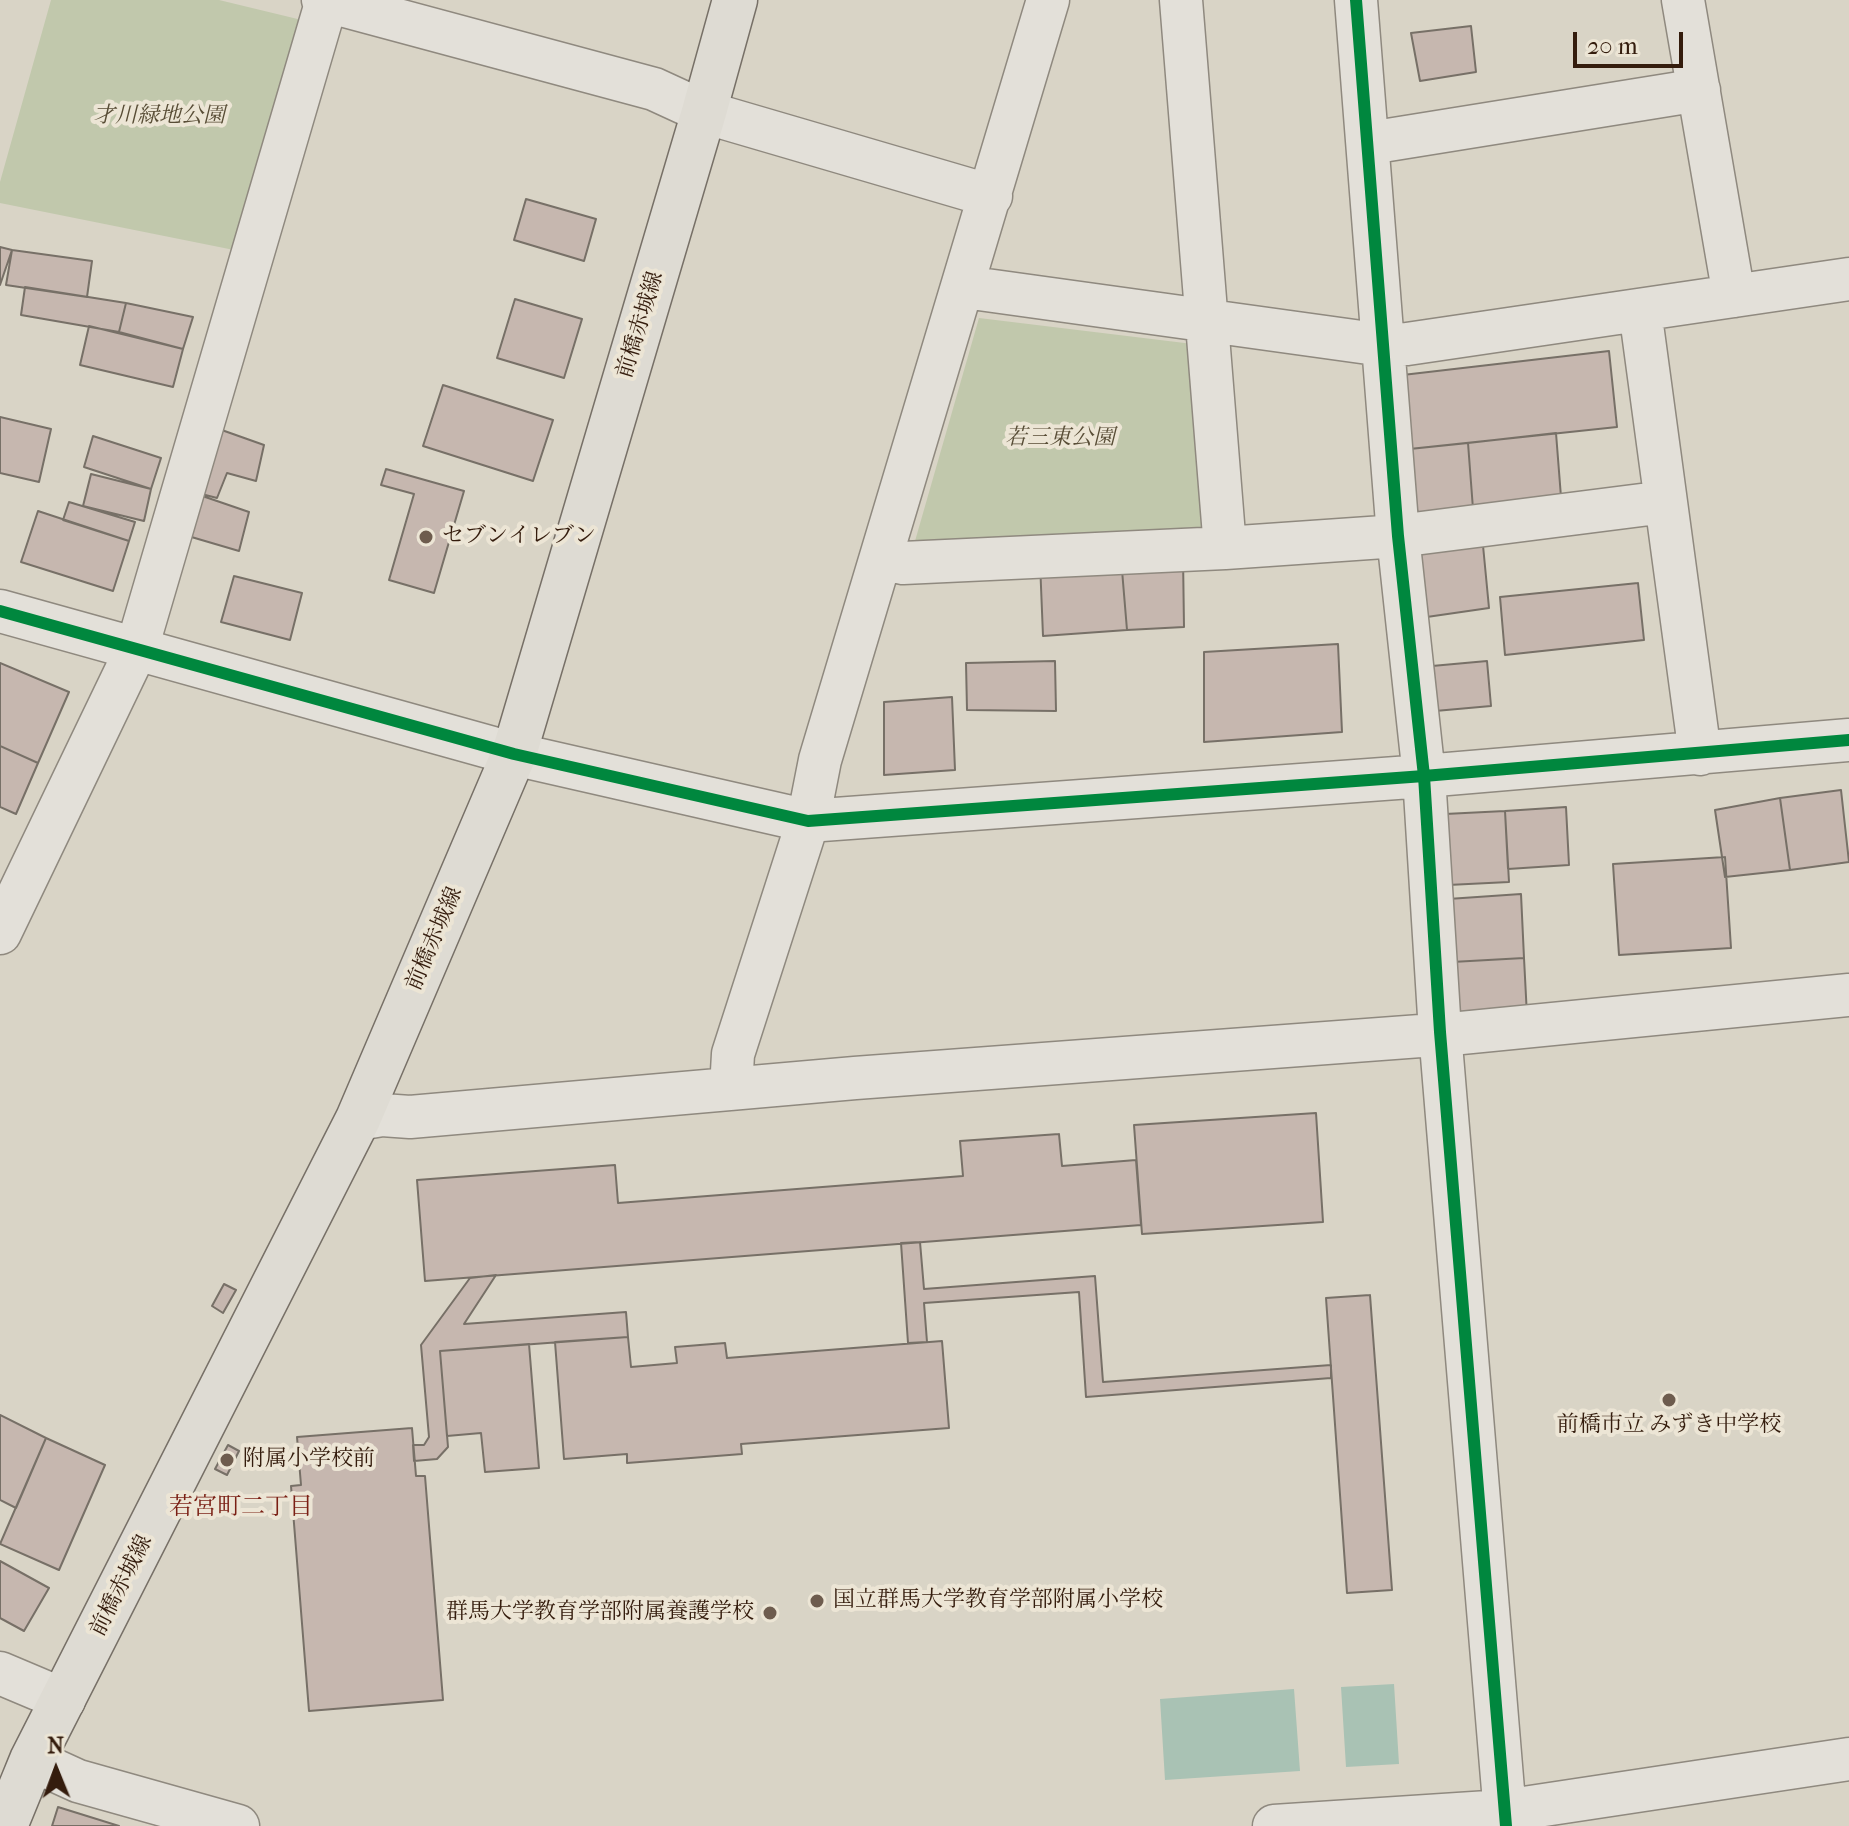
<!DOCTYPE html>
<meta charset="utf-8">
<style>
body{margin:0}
#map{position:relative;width:1849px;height:1826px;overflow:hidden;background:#d9d4c6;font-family:"IM FELL French Canon",serif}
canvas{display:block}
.north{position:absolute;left:16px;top:1730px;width:80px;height:80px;-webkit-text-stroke:6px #ece5d5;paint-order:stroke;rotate:359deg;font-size:22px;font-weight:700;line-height:32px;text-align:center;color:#341c0d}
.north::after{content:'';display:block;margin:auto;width:28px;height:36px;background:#341c0d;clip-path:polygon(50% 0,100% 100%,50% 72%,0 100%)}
.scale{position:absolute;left:1573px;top:32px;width:110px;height:36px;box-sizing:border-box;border:4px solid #341c0d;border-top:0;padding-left:10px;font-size:24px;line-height:28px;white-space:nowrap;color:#341c0d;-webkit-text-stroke:6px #ece5d5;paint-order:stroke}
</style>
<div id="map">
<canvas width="1849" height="1826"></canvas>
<div class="north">N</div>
<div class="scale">20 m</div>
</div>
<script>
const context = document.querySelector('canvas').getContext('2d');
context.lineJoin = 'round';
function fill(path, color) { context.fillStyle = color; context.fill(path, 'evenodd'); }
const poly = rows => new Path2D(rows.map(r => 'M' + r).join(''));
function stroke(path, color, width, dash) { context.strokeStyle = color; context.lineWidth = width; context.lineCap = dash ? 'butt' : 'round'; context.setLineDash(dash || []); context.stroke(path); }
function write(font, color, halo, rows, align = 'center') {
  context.font = font + ' "IM FELL French Canon","Noto Serif JP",serif'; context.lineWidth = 8; context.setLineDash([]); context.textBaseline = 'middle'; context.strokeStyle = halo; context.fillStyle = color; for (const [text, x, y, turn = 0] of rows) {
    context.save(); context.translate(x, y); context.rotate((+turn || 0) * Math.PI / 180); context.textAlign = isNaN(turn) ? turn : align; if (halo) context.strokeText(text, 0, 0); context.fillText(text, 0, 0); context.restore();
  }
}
const green = poly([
 [51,0,219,0,310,22,239,251,0,203,0,182],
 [979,318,1201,345,1214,542,911,555]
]);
const water = poly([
 [1394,1684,1399,1764,1346,1767,1341,1687],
 [1294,1689,1300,1771,1165,1780,1160,1699]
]);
const building = poly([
 [1471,26,1476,72,1420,81,1411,33,1471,26],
 [526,199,596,219,584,261,514,240,526,199],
 [0,247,12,250,0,285,0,247],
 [12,250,92,261,87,297,6,285,12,250],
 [25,287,126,303,119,332,21,315,25,287],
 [515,299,582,319,564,378,497,358,515,299],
 [126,303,193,317,183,349,119,332,126,303],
 [89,326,183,349,173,387,80,365,89,326],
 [1609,351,1617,427,1400,450,1394,376,1609,351],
 [443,385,553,420,533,481,423,446,443,385],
 [0,417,51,429,39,482,0,473,0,417],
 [202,423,264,445,256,481,227,473,217,498,182,489,202,423],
 [1556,433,1561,497,1473,509,1468,443,1556,433],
 [93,436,161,458,151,489,84,467,93,436],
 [1468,443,1473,509,1406,514,1400,450,1468,443],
 [386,469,464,491,434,593,389,580,414,494,381,485,386,469],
 [91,474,151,489,144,521,83,506,91,474],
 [182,489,249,512,239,551,171,531,182,489],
 [69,502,135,522,129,541,63,520,69,502],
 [38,511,129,541,113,591,21,562,38,511],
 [1482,535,1489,608,1413,619,1406,542,1482,535],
 [1183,556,1184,627,1127,630,1121,558,1183,556],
 [1121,558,1127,630,1043,636,1040,562,1121,558],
 [234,576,302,593,290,640,221,622,234,576],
 [1638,583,1644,640,1505,655,1500,597,1638,583],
 [1338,644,1342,732,1204,742,1204,652,1338,644],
 [1055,661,1056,711,967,710,966,663,1055,661],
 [1487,661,1491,706,1424,712,1421,667,1487,661],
 [0,663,69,692,38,763,0,746,0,663],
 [952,697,955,770,884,775,884,702,952,697],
 [0,746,38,763,16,814,0,807,0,746],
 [1841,790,1849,862,1790,870,1780,798,1841,790],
 [1780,798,1790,870,1725,877,1715,810,1780,798],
 [1566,807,1569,865,1508,869,1505,811,1566,807],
 [1505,811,1509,882,1448,885,1445,814,1505,811],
 [1725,857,1731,948,1619,955,1613,864,1725,857],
 [1521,894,1524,958,1452,962,1448,899,1521,894],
 [1524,958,1527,1016,1455,1019,1452,962,1524,958],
 [1316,1113,1323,1222,1142,1234,1134,1125,1316,1113],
 [1059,1134,1062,1166,1136,1160,1141,1225,425,1281,417,1180,615,1165,618,1203,963,1176,960,1141,1059,1134],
 [920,1242,924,1289,1095,1276,1103,1382,1331,1365,1331,1378,1086,1397,1079,1292,924,1303,927,1342,908,1343,901,1243,920,1242],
 [496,1275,464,1324,626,1312,628,1337,440,1351,448,1447,437,1459,414,1461,413,1445,424,1445,429,1437,421,1345,470,1278,496,1275],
 [224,1284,236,1290,223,1313,212,1306,224,1284],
 [1370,1295,1392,1590,1347,1593,1326,1298,1370,1295],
 [628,1337,631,1367,677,1363,675,1347,725,1343,727,1358,942,1341,949,1428,741,1444,742,1454,627,1463,627,1454,564,1459,555,1342,628,1337],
 [529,1344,539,1468,485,1472,481,1433,447,1436,440,1351,529,1344],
 [0,1415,46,1438,16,1508,0,1500,0,1415],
 [412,1428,416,1476,425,1476,443,1700,309,1711,291,1486,301,1485,297,1437,412,1428],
 [46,1438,105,1465,59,1570,0,1544,46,1438],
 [228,1445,239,1451,227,1475,215,1469,228,1445],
 [0,1561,49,1588,24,1631,0,1618,0,1561],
 [58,1807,119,1826,52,1826,58,1807]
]);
const minor = poly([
 [323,0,654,89,704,112,991,196],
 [1181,0,1225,548],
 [1356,0,1398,536,1424,776,1440,1032,1506,1826],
 [1683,0,1734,296],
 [1367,141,1388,140,1699,90],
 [964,283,979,289,1383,345,1407,344,1849,279],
 [1640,310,1700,754],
 [881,558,903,563,1225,548,1398,536,1665,502],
 [0,611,514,754,808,821,1424,776,1849,740],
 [0,933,137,648,327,0],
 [731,1089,733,1054,808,821,820,760,1048,0],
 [358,1119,382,1115,410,1117,855,1078,1461,1033,1849,995],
 [0,1673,64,1700],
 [32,1760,78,1781,238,1826],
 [1274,1826,1504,1811,1849,1759]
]);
const major = poly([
 [5,1826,32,1760,358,1119,514,754,704,112,735,0]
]);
const cycleway = poly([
 [1356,0,1398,536,1424,776,1440,1032,1506,1826],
 [0,611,514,754,808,821,1424,776,1849,740]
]);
const markers = [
 [426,537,8,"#6e5c4e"],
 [1669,1400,8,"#6e5c4e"],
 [227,1460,8,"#6e5c4e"],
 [817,1601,8,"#6e5c4e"],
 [770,1613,8,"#6e5c4e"]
];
const parkNames = [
 ["才川緑地公園",159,117],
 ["若三東公園",1060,439]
];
const streetNames = [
 ["前橋赤城線",641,325,-73],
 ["前橋赤城線",435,939,-67],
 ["前橋赤城線",122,1586,-63]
];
const poiNames = [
 ["セブンイレブン",442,537],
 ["前橋市立 みずき中学校",1669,1426,"center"],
 ["附属小学校前",243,1460],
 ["国立群馬大学教育学部附属小学校",833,1601],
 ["群馬大学教育学部附属養護学校",754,1613,"right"]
];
const neighbourhoodNames = [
 ["若宮町二丁目",241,1508]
];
fill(green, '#c1c8ac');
fill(water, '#a9c2b4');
fill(building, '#c6b7af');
stroke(building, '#777067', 2);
stroke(minor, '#8f897f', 45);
stroke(major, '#777067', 47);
stroke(minor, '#e3e0d9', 42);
stroke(major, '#dedbd3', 44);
stroke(cycleway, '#00873e', 12);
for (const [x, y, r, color] of markers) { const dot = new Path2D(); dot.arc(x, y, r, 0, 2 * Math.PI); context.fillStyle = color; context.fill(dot); stroke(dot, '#ece5d5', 3); }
write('italic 22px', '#584d36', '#ece5d5', parkNames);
write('22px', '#341c0d', '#ece5d5', streetNames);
write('22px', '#341c0d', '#ece5d5', poiNames, 'left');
write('24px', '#7a1f14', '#ece5d5', neighbourhoodNames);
</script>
